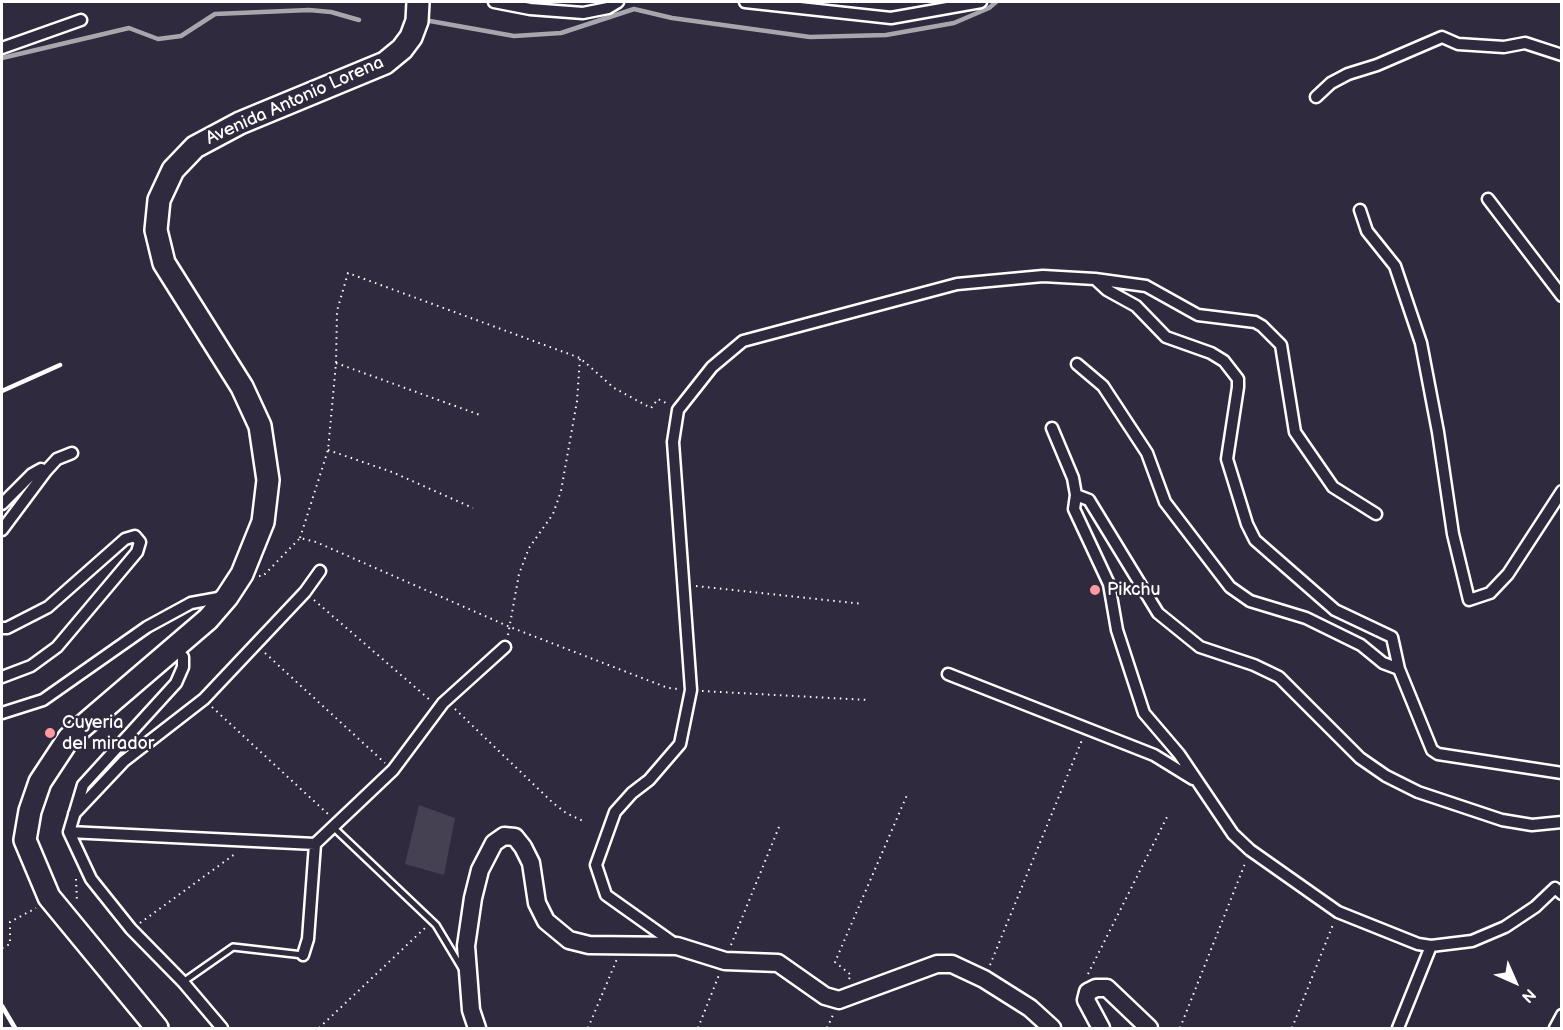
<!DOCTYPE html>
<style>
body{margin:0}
#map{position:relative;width:1563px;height:1030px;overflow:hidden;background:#2f2a3d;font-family:"Balsamiq Sans",sans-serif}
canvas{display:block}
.frame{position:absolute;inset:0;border:3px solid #fff;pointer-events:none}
.north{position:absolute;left:1485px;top:952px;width:60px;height:60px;-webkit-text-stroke:4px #2f2a3d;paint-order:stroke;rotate:135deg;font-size:16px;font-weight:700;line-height:24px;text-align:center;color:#fff}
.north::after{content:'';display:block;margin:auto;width:21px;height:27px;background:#fff;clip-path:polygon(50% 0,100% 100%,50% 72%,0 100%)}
</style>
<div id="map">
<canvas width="1563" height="1030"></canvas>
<div class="frame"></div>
<div class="north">N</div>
</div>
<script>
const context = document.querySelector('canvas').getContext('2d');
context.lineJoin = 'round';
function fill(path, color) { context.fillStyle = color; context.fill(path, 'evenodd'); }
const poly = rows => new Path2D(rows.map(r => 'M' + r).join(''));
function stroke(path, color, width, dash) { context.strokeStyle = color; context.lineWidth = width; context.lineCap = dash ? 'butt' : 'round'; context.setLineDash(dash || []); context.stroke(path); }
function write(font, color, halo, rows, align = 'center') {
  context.font = font + ' "Balsamiq Sans",sans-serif'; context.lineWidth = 5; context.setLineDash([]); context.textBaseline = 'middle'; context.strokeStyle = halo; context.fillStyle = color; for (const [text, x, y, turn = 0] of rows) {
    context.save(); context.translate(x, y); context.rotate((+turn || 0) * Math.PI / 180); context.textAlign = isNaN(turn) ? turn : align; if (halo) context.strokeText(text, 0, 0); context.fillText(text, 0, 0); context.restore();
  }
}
const green = poly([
 [419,805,455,818,444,875,405,864]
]);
const stream = poly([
 [430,21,514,36,561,33,634,9,672,18,810,37,886,35,954,23,989,8,996,2],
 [2,58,129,28,158,39,181,36,215,14,309,10,331,12,359,20]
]);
const path = poly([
 [336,363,480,415],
 [328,450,392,472,473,508],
 [300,538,328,450,336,363,337,311,348,273,580,358,614,388,651,408,658,399,668,404],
 [259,576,263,576,300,538,316,542,510,627,668,688,679,689],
 [696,586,863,604],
 [314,600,430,700],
 [508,635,519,574,529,548,553,514,561,491,577,401,580,358],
 [265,653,385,763],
 [702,691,868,700],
 [212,707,329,815],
 [455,709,552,802,566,813,583,821],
 [76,879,77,903],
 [140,923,235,854],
 [731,945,779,827],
 [2,948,10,944,10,922,36,908],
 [990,965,1082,740],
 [1088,974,1168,815],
 [849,979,851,975,835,962,907,795],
 [319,1028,426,927],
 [588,1028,617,959],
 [698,1028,719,975],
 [827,1028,833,1015],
 [1180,1028,1246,861],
 [1292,1028,1334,922]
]);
const lane = poly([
 [334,828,436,925,463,970],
 [183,982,233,947,303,955]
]);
const street = poly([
 [494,2,530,9,583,13,608,8,618,2],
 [745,2,891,18,981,2],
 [2,48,81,20],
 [1316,97,1331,83,1348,74,1377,65,1442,37,1458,44,1504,47,1525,43,1562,55],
 [1488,199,1562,296],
 [1360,210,1367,231,1395,266,1421,343,1438,432,1453,534,1469,600,1490,593,1508,574,1562,491],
 [1095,279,1146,286,1198,315,1255,322,1262,326,1281,345,1295,432,1333,487,1376,514],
 [1077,364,1103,386,1147,453,1165,502,1230,587,1250,601,1306,618,1361,645,1383,663,1399,669],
 [1052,428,1073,478,1076,495],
 [2,504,32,474,41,469,46,471],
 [2,530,46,471,57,459,72,453],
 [2,628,7,628,48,607,125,539,135,536,140,542,137,552,57,647,31,666,2,677],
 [175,648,183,657,183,667,176,683,83,785,69,832,91,879,131,929,183,982,222,1028],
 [948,674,1154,755,1193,779],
 [2,713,43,700,147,627,191,603,224,597],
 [74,814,124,761,204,699,305,592,320,571],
 [1562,822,1532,825,1502,820,1418,792,1386,776,1360,758,1279,677,1254,665,1200,647,1158,613,1089,500,1076,495,1074,509,1109,584,1117,630,1144,713,1179,754,1233,834,1250,850,1338,912,1418,944,1431,946,1472,941,1505,927,1535,907,1555,888,1562,894],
 [69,832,315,844],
 [675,944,606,895,596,865,615,812,632,793,649,780,680,744,691,690,673,442,678,410,712,367,743,341,957,284,1043,276,1095,279,1107,290,1136,306,1166,337,1211,353,1224,361,1238,379,1238,387,1227,459,1247,524,1255,540,1335,610,1392,637,1399,669,1432,750,1438,754,1562,773],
 [303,955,308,939,315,844,393,770,443,703,505,647],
 [1398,1028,1431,946],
 [1555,1028,1562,1015]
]);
const secondary = poly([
 [477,1028,471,1010,466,946,473,898,480,870,494,843,504,836,515,837,523,847,531,863,537,903,546,921,569,940,589,945,677,946,725,961,778,963,825,996,839,1000,937,964,952,964,984,979,1030,1008,1052,1028],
 [1101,1028,1086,1000,1088,992,1096,988,1107,988,1149,1028]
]);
const highway = poly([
 [157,1028,49,897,25,840,30,811,40,782,69,738,208,619,227,597,242,574,263,522,268,480,260,426,242,387,164,263,156,230,159,200,173,170,195,147,240,123,385,63,402,49,411,37,417,21,418,2]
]);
const rail = poly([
 [2,391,60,365],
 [2,1006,15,1028]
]);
const markers = [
 [1095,590,6,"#ff9aa2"],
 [50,733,6,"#ff9aa2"]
];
const streetNames = [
 ["Avenida Antonio Lorena",295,101,-24]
];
const poiNames = [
 ["Pikchu",1107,590],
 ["Cuyeria",62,723],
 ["del mirador",62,744]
];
fill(green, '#464152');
stroke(stream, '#a7a6ad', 4.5);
stroke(lane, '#fff', 10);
stroke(street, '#fff', 15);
stroke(secondary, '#fff', 21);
stroke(highway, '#fff', 26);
stroke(path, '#fff', 2, [1.5, 4.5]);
stroke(lane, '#2f2a3d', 5);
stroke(street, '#2f2a3d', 10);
stroke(secondary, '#2f2a3d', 16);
stroke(highway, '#2f2a3d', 21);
stroke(rail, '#fff', 4.5);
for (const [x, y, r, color] of markers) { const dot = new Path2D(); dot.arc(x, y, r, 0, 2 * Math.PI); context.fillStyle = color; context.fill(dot); stroke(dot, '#2f2a3d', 2); }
write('18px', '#fff', '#2f2a3d', streetNames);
write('18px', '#fff', '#2f2a3d', poiNames, 'left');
</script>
